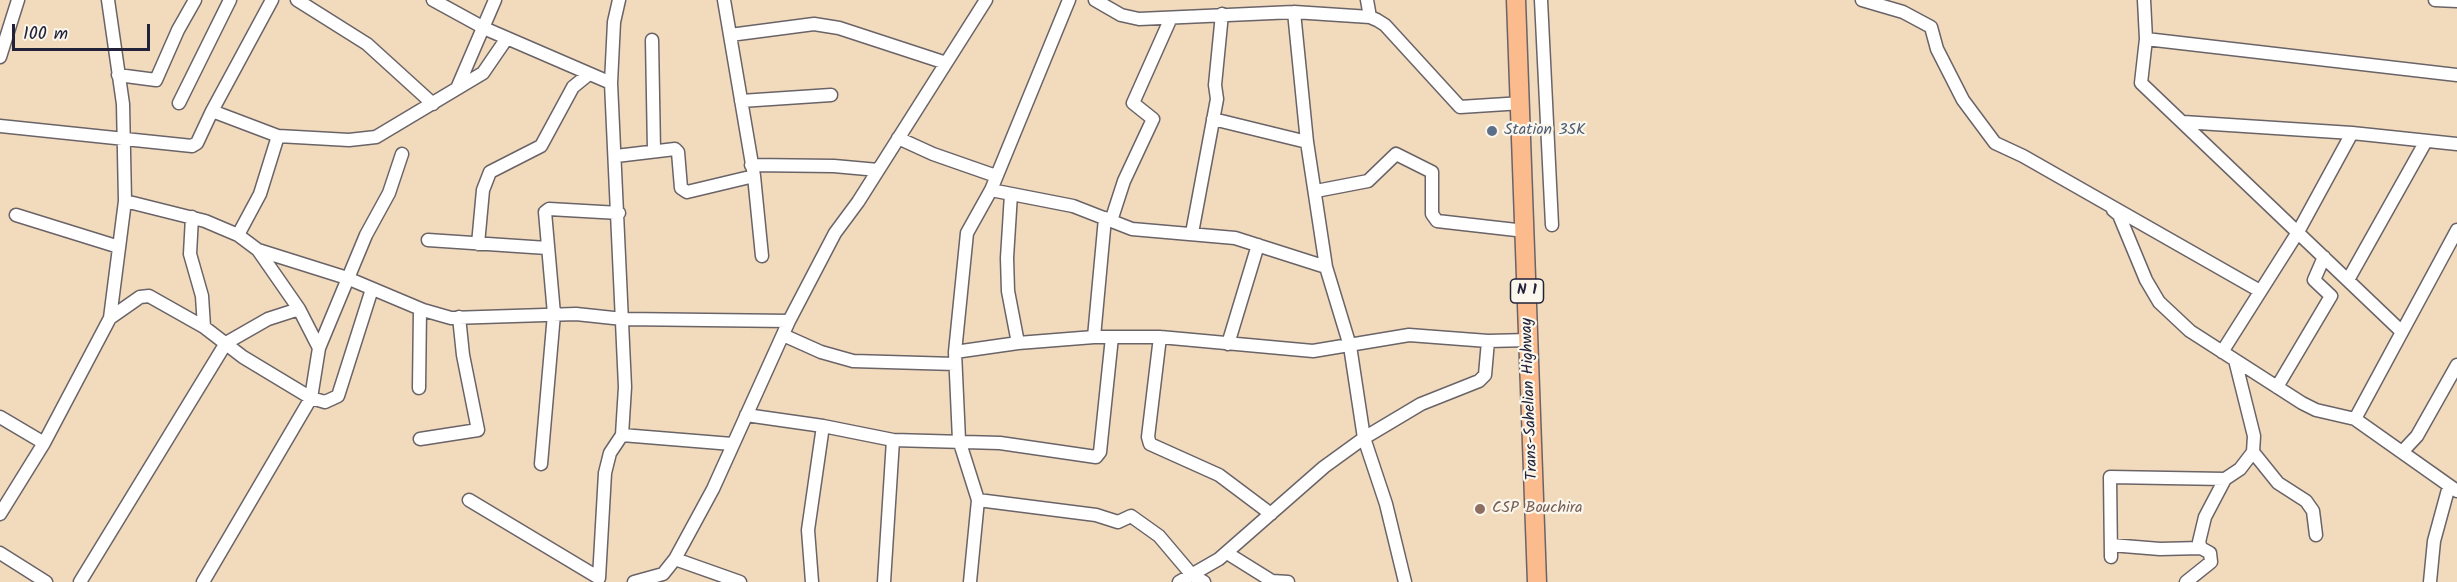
<!DOCTYPE html>
<style>
body{margin:0}
#map{position:relative;width:2457px;height:582px;overflow:hidden;background:#f1dbbc;font-family:Kalam,sans-serif}
canvas{display:block}
.scale{position:absolute;left:12px;top:24px;width:138px;height:27px;box-sizing:border-box;border:3px solid #22223b;border-top:0;padding-left:8px;font-size:18px;line-height:21px;white-space:nowrap;color:#22223b;-webkit-text-stroke:4px #fbf7ec;paint-order:stroke}
</style>
<div id="map">
<canvas width="2457" height="582"></canvas>
<div class="scale">100 m</div>
</div>
<script>
const context = document.querySelector('canvas').getContext('2d');
context.lineJoin = 'round';
const poly = rows => new Path2D(rows.map(r => 'M' + r).join(''));
function stroke(path, color, width, dash) { context.strokeStyle = color; context.lineWidth = width; context.lineCap = dash ? 'butt' : 'round'; context.setLineDash(dash || []); context.stroke(path); }
function write(font, color, halo, rows, align = 'center') {
  context.font = font + ' Kalam,sans-serif'; context.lineWidth = 4.5; context.setLineDash([]); context.textBaseline = 'middle'; context.strokeStyle = halo; context.fillStyle = color; for (const [text, x, y, turn = 0] of rows) {
    context.save(); context.translate(x, y); context.rotate((+turn || 0) * Math.PI / 180); context.textAlign = isNaN(turn) ? turn : align; if (halo) context.strokeText(text, 0, 0); context.fillText(text, 0, 0); context.restore();
  }
}
const minor = poly([
 [108,0,123,104,125,201],
 [297,0,367,44,433,104],
 [433,0,486,29,611,83],
 [724,0,754,176,762,256],
 [1095,0,1121,15,1139,19,1294,12],
 [1367,0,1370,17],
 [1541,0,1552,225],
 [1862,0,1903,12,1931,27,1937,49,1963,100,1995,143,2023,156,2260,291],
 [2144,0,2146,39,2141,83,2402,332],
 [2435,0,2457,1],
 [730,35,814,24,839,28,946,63],
 [2146,39,2457,75],
 [652,40,654,151],
 [0,57,18,0],
 [118,75,156,80,178,30,195,0],
 [458,86,495,0],
 [741,101,831,95],
 [179,103,230,0],
 [212,111,272,0],
 [1213,119,1307,142],
 [2183,122,2352,133,2457,144],
 [0,126,192,146,197,143,212,111,278,136],
 [898,138,933,154,996,176],
 [616,156,675,149,678,152,681,188,687,192,754,176],
 [751,165,834,166,878,170],
 [991,190,1073,206,1132,229,1235,238,1326,267],
 [1316,191,1368,181,1396,154,1432,172,1432,214,1437,221,1525,231],
 [1011,194,1007,258,1008,291,1018,343],
 [2113,210,2119,215,2146,280,2159,302,2190,331,2302,403,2316,410,2355,419,2457,491],
 [16,215,119,247],
 [192,217,190,254,202,296,204,327],
 [1111,221,1124,181,1153,119,1133,103,1170,20],
 [1192,233,1217,99,1215,85,1222,14],
 [238,235,260,194,278,136,349,140,376,137,483,73,507,38],
 [428,240,547,248],
 [478,244,483,190,490,172,541,146,573,87,589,74],
 [258,250,347,278,423,310,451,318,576,314,623,319,789,321],
 [2348,280,2426,141],
 [110,318,125,201,205,221,238,235,258,250,299,309,319,348,311,398,325,402,338,396,372,289],
 [783,335,821,352,853,361,955,364],
 [1094,337,1105,218],
 [1160,337,1148,437,1150,444,1219,475,1271,514],
 [1228,344,1258,245],
 [319,348,366,235,389,193,402,154],
 [955,352,1018,343,1094,337,1160,337,1313,351,1409,335,1488,341,1529,340],
 [2222,352,2298,232,2352,133],
 [2277,387,2331,296,2314,280,2324,257],
 [419,388,420,309],
 [746,415,823,426,893,440,1000,443,1096,457,1100,452,1112,337],
 [0,417,44,443],
 [2355,419,2457,230],
 [622,435,732,444],
 [420,439,478,430,463,355,459,317],
 [2253,452,2278,483,2306,501,2313,511,2316,535],
 [2402,452,2417,436,2457,365],
 [541,464,554,314,545,212,549,209,619,213],
 [469,500,599,578,605,473,610,453,622,435,625,387,611,83,614,22,619,0],
 [978,500,1096,515,1118,522,1131,516,1159,536,1192,575,1204,582],
 [0,514,44,443,110,318,140,297,149,296,204,327,243,357,311,398,203,582],
 [2111,545,2160,549,2201,548,2199,542,2205,517,2225,479],
 [0,553,46,582],
 [1227,553,1272,581,1288,582],
 [2111,557,2110,477,2225,479,2240,469,2253,452,2254,436,2235,360],
 [675,559,740,582],
 [80,582,226,343,268,319,299,309],
 [634,582,663,574,675,559,713,489,789,321,835,233,858,202,986,0],
 [812,582,808,530,823,426],
 [884,582,893,440],
 [970,582,978,500,959,440,955,352,967,233,991,190,1069,0],
 [1179,582,1219,559,1324,467,1364,438,1421,404,1479,381,1485,375,1488,341],
 [1405,582,1386,504,1364,438,1350,346,1326,267,1307,142,1294,12,1370,17,1377,20,1385,25,1460,107,1522,103],
 [2186,582,2211,562,2210,553,2201,548],
 [2430,582,2434,541,2449,486]
]);
const highway = poly([
 [1516,0,1537,582]
]);
const markers = [
 [1492,131,6,"#5c6f8a"],
 [1480,509,6,"#8d6e63"]
];
const shields = [
 [1527,291,33]
];
const shieldNames = [
 ["N 1",1527,291]
];
const serviceNames = [
 ["Station 3SK",1504,131]
];
const streetNames = [
 ["Trans-Sahelian Highway",1531,399,-92]
];
const educationNames = [
 ["CSP Bouchira",1492,509]
];
stroke(minor, '#6a6368', 15);
stroke(highway, '#6a6368', 21);
stroke(minor, '#fff', 12);
stroke(highway, '#fbbb8c', 18);
for (const [x, y, r, color] of markers) { const dot = new Path2D(); dot.arc(x, y, r, 0, 2 * Math.PI); context.fillStyle = color; context.fill(dot); stroke(dot, '#fbf7ec', 2); }
for (const [x, y, w] of shields) { const box = new Path2D(); box.roundRect(x - w / 2, y - 12, w, 24, 4.5); context.fillStyle = '#fbf7ec'; context.fill(box); stroke(box, '#22223b', 1.5); }
write('bold 15px', '#22223b', null, shieldNames);
write('16px', '#4e5e75', '#fbf7ec', serviceNames, 'left');
write('16px', '#22223b', '#fbf7ec', streetNames);
write('16px', '#785e54', '#fbf7ec', educationNames, 'left');
</script>
